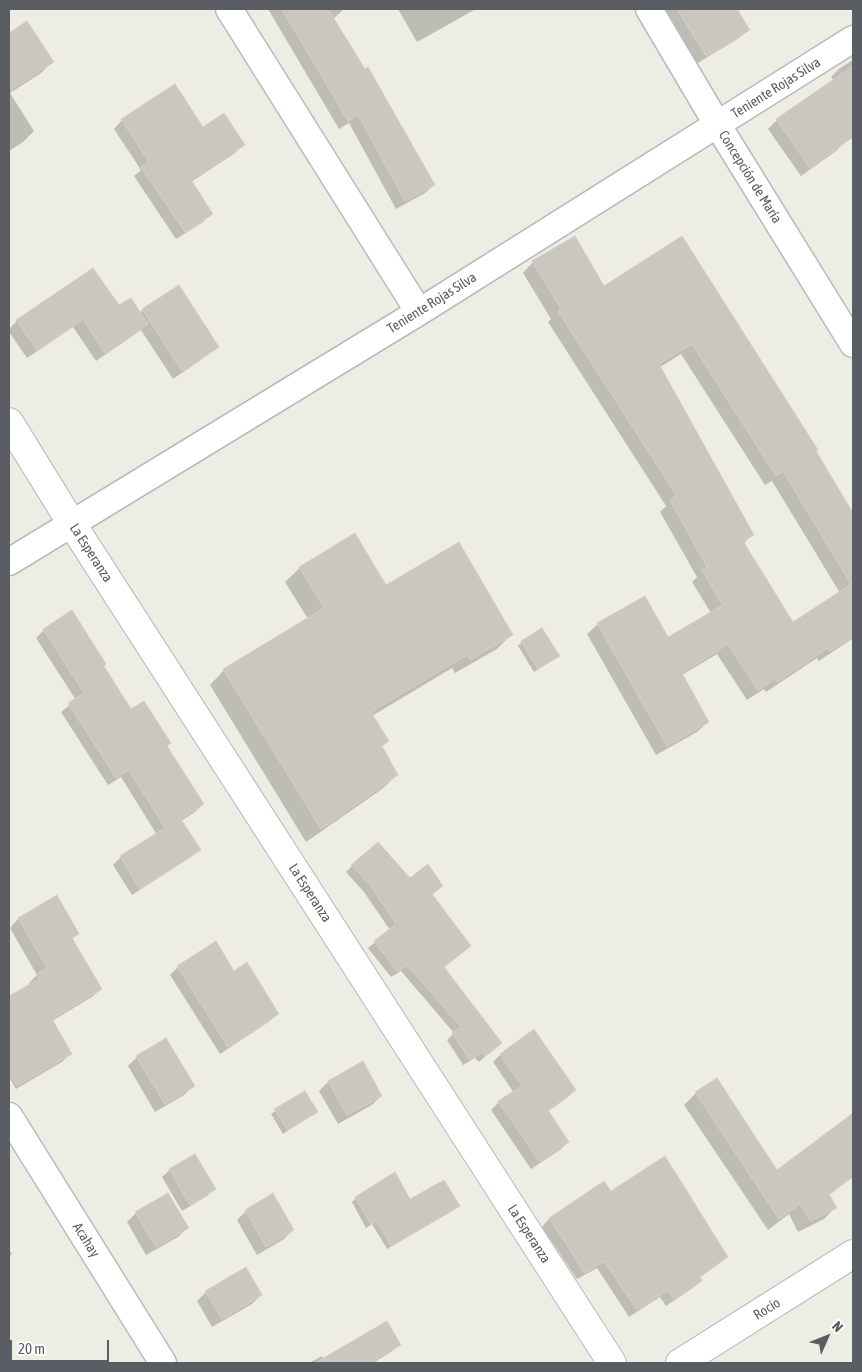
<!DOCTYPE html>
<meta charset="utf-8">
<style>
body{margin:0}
#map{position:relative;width:862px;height:1372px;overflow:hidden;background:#eeede3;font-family:"Asap Condensed",sans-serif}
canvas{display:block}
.frame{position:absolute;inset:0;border:10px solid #5b5d64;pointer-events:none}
.north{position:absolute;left:802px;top:1312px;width:50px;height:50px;-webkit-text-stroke:4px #fff;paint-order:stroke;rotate:46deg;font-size:14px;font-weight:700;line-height:20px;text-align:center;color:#5b5d64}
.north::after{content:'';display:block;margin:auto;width:18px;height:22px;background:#5b5d64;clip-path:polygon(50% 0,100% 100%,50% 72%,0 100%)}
.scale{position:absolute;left:10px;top:1340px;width:99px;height:22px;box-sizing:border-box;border:2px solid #5b5d64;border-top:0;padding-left:6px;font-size:15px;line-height:18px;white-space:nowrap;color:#5b5d64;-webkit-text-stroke:4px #fff;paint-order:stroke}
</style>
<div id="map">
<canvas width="862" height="1372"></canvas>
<div class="frame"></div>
<div class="north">N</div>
<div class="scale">20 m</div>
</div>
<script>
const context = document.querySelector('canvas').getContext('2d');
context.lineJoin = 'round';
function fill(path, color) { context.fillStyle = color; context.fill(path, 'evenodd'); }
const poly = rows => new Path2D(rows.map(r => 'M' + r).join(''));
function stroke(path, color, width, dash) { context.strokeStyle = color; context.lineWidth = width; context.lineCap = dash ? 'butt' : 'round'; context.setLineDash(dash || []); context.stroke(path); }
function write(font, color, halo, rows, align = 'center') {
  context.font = font + ' "Asap Condensed",sans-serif'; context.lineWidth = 4; context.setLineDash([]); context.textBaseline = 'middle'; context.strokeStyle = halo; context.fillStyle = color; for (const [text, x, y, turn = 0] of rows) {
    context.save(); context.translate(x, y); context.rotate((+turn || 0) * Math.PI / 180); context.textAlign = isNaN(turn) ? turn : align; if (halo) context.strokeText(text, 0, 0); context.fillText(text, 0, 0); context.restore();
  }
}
const shadow = poly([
 [268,9,344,9,333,19,434,185,425,193,396,209,349,123,339,129],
 [398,9,476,9,417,42],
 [663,9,716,9,717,11,721,9,736,9,748,30,739,38,696,64],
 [27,23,52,62,41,73,10,93,34,131,23,142,9,151,9,35],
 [853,60,853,131,842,138,845,142,836,151,801,176,768,129,777,120,834,81,831,77,840,68],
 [174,86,203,129,243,145,235,153,191,182,211,213,203,222,176,239,134,176,141,170,114,129,122,120],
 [682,238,853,516,853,638,819,661,817,658,766,692,764,689,747,700,717,654,682,675,708,722,697,732,656,755,587,634,598,624,668,639,711,613,692,582,697,577,660,512,666,506,548,322,551,319,523,273,533,262,604,287],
 [681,354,765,485,772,481,840,593,793,624,743,544,752,535,660,367],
 [93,270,118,307,139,313,178,287,217,347,208,355,173,379,141,330,96,361,73,327,27,358,9,332,9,329,17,321],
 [300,568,386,587,511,635,497,649,455,673,452,668,372,716,388,741,381,748,397,775,382,789,306,842,210,685,224,670,308,619,285,582],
 [44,630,102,666,131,711,166,746,203,804,195,812,181,821,199,849,191,857,132,895,113,865,121,857,157,835,121,777,108,785,61,712,76,700,36,638],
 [522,642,558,656,534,672,518,646],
 [352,866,442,886,431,895,470,946,443,968,494,1049,479,1062,475,1058,463,1065,447,1040,454,1033,401,971,391,977,368,948,390,930,364,892,346,872],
 [56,897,78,934,72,939,101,989,92,997,52,1021,71,1053,62,1062,16,1089,9,1077,9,998,30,986,29,983,37,975,10,928,18,919],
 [178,967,234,972,278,1013,270,1021,220,1054,170,975],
 [501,1054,575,1090,567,1098,547,1112,568,1142,560,1150,531,1169,491,1110,499,1102,514,1093,493,1062],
 [137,1057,193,1086,184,1095,155,1112,128,1066],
 [362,1063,381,1096,372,1105,338,1124,319,1091,328,1082],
 [716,1080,776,1171,853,1114,853,1177,829,1195,835,1208,824,1219,798,1232,789,1214,768,1230,684,1105,696,1093],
 [304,1092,316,1112,283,1134,271,1114],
 [170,1170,215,1189,207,1196,182,1211,162,1177],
 [604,1183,611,1193,726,1256,699,1278,701,1281,693,1288,666,1306,660,1297,629,1317,597,1268,577,1279,542,1227,549,1219],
 [356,1198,410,1200,458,1206,454,1210,387,1249,372,1224,366,1228,352,1202],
 [246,1211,293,1230,284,1239,257,1255,237,1220],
 [136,1213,187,1228,178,1237,146,1255,127,1222],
 [9,1249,12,1254,9,1257],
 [206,1292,261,1295,252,1304,212,1327,197,1301],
 [399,1345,391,1352,373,1363,309,1363,322,1356,324,1359]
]);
const building = poly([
 [282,9,328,9,365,69,368,67,435,185,405,201,358,115,348,121,282,9],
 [677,9,737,9,750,30,706,56,677,9],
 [27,21,54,62,9,91,9,33,27,21],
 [853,66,853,137,810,168,776,119,853,66],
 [175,84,203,127,224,113,245,145,191,180,213,214,185,232,141,167,149,162,121,119,175,84],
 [575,236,604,286,682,236,818,450,816,451,853,513,853,636,830,651,828,648,777,682,775,679,758,691,728,644,682,673,709,722,667,746,597,623,645,596,668,637,723,605,702,570,707,567,670,500,677,496,558,311,561,309,532,261,575,236],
 [692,344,776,476,783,471,851,584,793,622,743,541,754,535,659,364,692,344],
 [93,268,119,305,131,298,148,324,105,353,83,319,37,350,16,320,93,268],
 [179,285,219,347,182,371,142,309,179,285],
 [355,533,386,585,459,542,513,635,470,660,467,655,371,712,389,741,382,746,398,775,321,829,223,669,324,608,299,567,355,533],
 [72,610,106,664,104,666,131,709,144,701,171,743,167,746,204,804,181,819,201,850,140,889,120,856,165,828,129,770,116,778,68,703,84,693,43,629,72,610],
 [542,628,560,656,538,669,521,641,542,628],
 [378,842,410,878,428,864,443,886,432,894,471,946,444,967,502,1043,486,1056,482,1052,470,1060,452,1033,461,1027,407,965,398,972,374,941,396,924,370,885,351,865,378,842],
 [57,895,79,934,72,938,102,989,52,1019,72,1054,17,1086,9,1072,9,996,39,979,36,974,47,968,18,918,57,895],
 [216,941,234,971,247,962,279,1014,228,1047,177,966,216,941],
 [534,1029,576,1090,548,1110,569,1142,540,1162,498,1101,522,1086,500,1054,534,1029],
 [166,1038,195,1086,165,1104,136,1056,166,1038],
 [363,1061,382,1096,347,1115,328,1081,363,1061],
 [717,1078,777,1170,853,1113,853,1176,829,1194,837,1208,810,1221,800,1204,779,1219,695,1092,717,1078],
 [305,1091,318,1112,288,1130,274,1109,305,1091],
 [195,1154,216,1189,190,1205,169,1169,195,1154],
 [665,1156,728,1257,700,1277,702,1281,674,1300,668,1290,637,1310,604,1261,585,1273,549,1218,604,1181,611,1191,665,1156],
 [395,1172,410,1199,444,1180,460,1206,391,1246,377,1221,371,1224,355,1197,395,1172],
 [168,1193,189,1228,156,1247,135,1212,168,1193],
 [273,1193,294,1230,266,1247,245,1210,273,1193],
 [246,1267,262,1295,222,1319,205,1291,246,1267],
 [387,1321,401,1345,369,1363,315,1363,387,1321]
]);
const minor = poly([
 [229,9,419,312],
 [649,9,717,124,853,344],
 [9,562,419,312,853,39],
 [9,1116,163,1363]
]);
const tertiary = poly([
 [9,422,72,524,612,1363]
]);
const secondary = poly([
 [680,1363,853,1254]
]);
const streetNames = [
 ["Teniente Rojas Silva",776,88,-32],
 ["Concepción de María",750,177,58],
 ["Teniente Rojas Silva",432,303,-32],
 ["La Esperanza",91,553,57],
 ["La Esperanza",310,893,57],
 ["La Esperanza",529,1234,57],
 ["Acahay",86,1240,58],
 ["Rocío",767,1309,-32]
];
fill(shadow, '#0003');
fill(building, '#c9c7c0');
stroke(building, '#d3d0c1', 1);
stroke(minor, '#b8babf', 29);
stroke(tertiary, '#b8babf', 30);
stroke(secondary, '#b8bac1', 30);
stroke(minor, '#fff', 26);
stroke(tertiary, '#fff', 28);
stroke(secondary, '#fff', 28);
write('14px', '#5b5d64', '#fff', streetNames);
</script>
